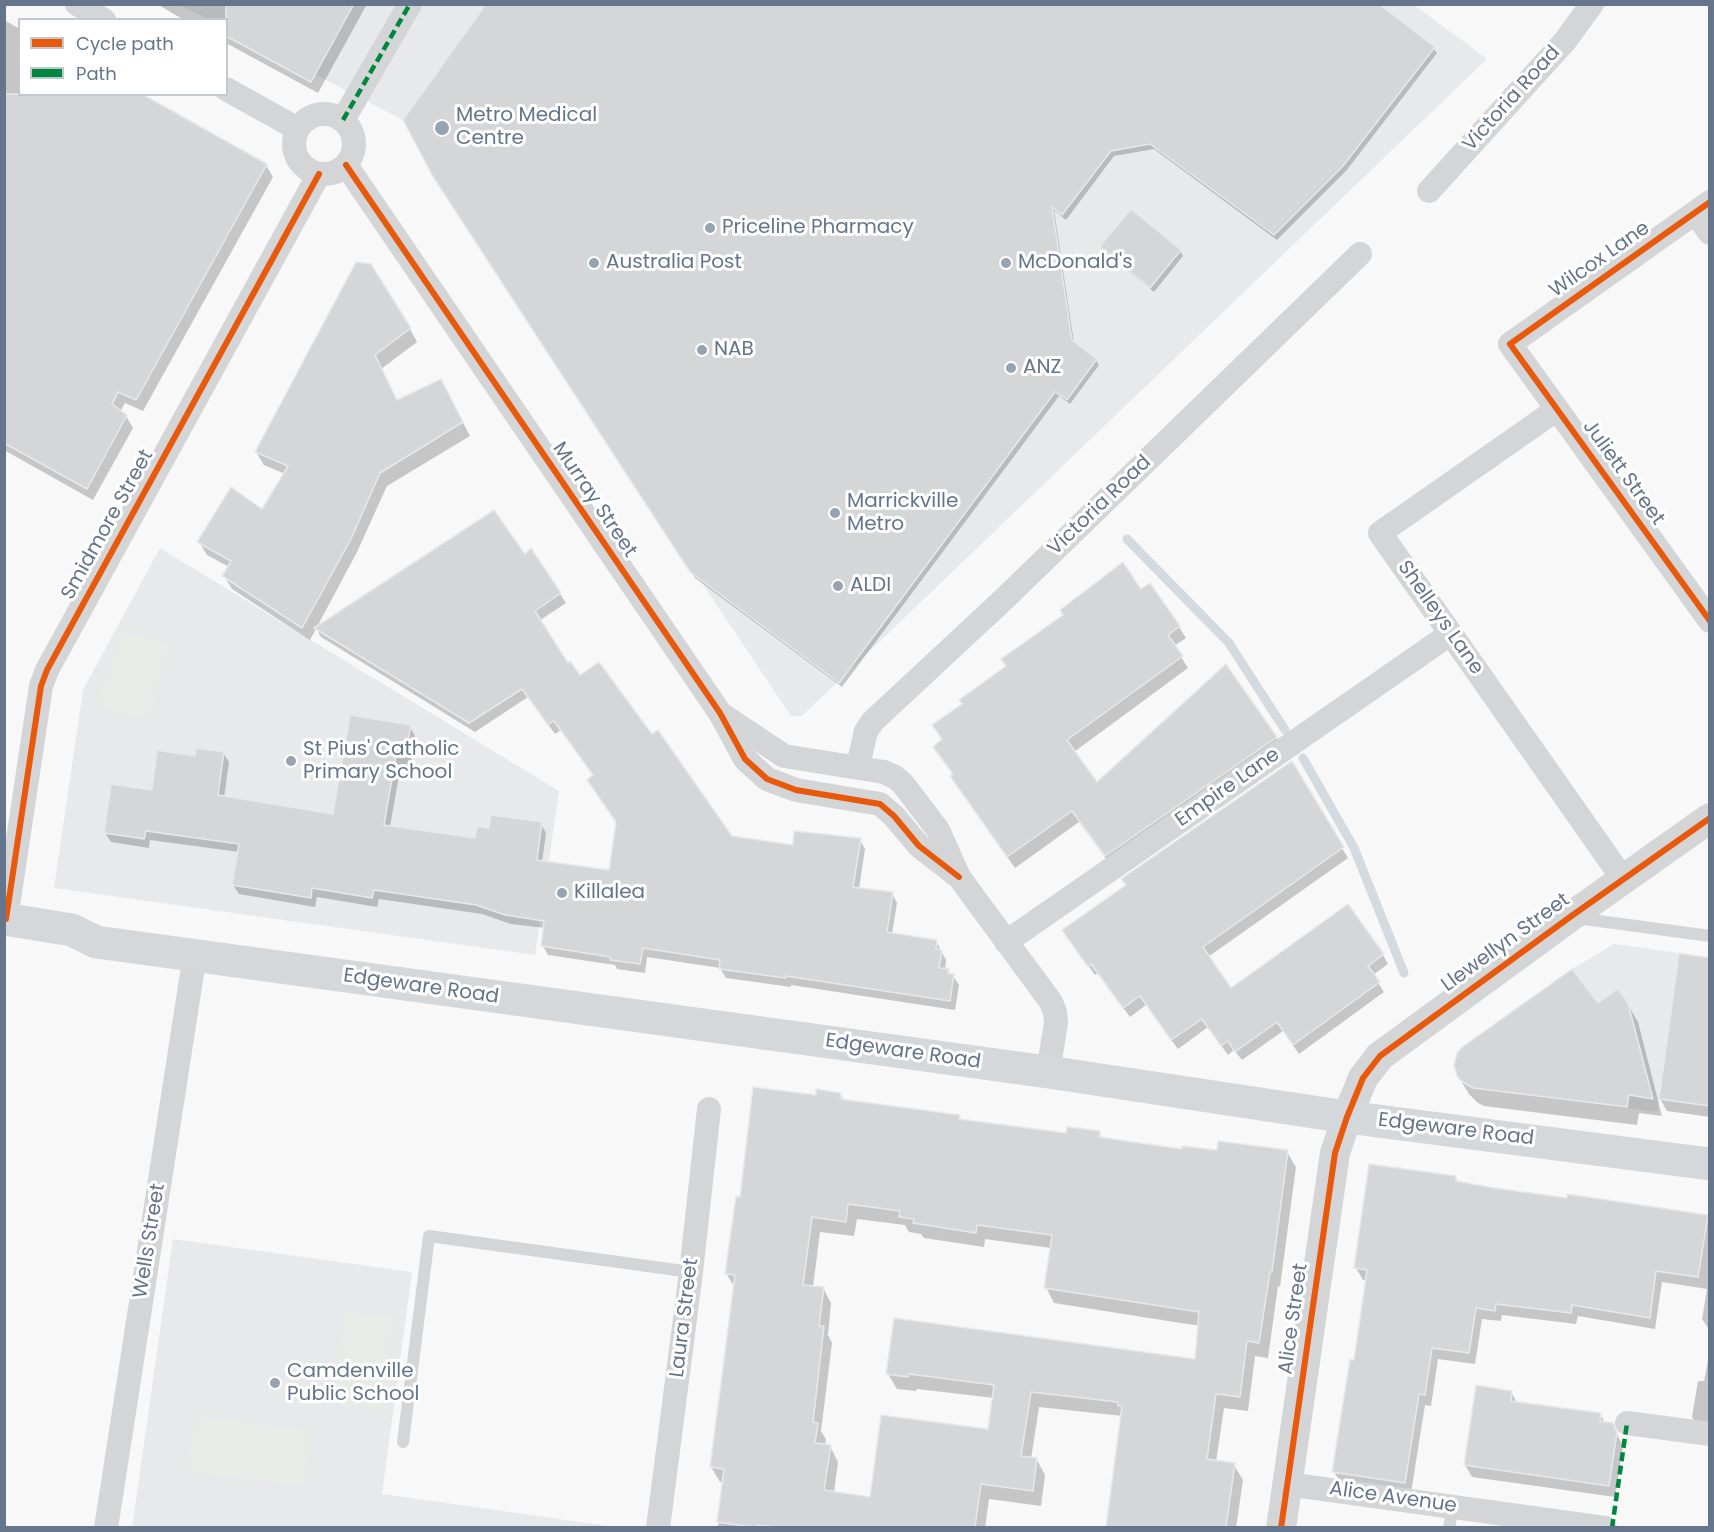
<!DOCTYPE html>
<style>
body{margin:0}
#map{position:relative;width:1714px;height:1532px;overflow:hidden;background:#f8f8f8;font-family:Poppins,sans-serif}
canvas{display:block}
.frame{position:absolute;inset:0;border:6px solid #65758b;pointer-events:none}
.legend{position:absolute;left:18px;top:18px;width:210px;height:78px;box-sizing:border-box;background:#fff;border:2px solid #c1c8d1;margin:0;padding:8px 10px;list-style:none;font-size:18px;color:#65758b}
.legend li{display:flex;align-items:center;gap:12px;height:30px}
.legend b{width:30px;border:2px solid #c1c8d1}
</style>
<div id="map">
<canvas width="1714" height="1532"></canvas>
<div class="frame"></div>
<ul class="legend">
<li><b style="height:8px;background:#e8590c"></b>Cycle path</li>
<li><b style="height:8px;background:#00873e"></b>Path</li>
</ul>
</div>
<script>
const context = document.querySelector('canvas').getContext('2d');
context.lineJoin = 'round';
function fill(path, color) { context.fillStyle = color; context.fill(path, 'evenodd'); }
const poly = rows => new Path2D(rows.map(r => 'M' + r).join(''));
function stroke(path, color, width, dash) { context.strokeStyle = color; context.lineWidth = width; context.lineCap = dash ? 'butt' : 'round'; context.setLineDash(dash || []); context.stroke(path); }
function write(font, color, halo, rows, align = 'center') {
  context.font = font + ' Poppins,sans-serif'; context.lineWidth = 6; context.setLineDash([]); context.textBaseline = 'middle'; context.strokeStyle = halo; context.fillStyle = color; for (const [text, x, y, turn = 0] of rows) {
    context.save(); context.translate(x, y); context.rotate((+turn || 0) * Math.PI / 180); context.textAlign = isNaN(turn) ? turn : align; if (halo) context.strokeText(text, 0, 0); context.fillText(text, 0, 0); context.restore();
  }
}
const built = poly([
 [1413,4,1487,59,802,716,791,716,519,309,432,175,403,120,227,29,226,20,208,19,179,5],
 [160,548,559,791,535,955,54,888,83,690],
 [1614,944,1679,953,1657,1112,1473,1088,1461,1081,1457,1076,1454,1065,1457,1053,1461,1048,1572,969],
 [173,1239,412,1272,382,1494,623,1528,132,1528]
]);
const green = poly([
 [120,631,170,645,148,720,98,705],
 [345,1312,393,1317,383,1410,334,1404],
 [195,1416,310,1431,303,1486,188,1471]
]);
const shadow = poly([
 [157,4,367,4,318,93,226,43,226,20,184,20],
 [4,20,20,29,20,94,266,165,273,177,143,411,125,403,120,412,126,416,133,428,93,500,4,450],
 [1433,48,1437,53,1346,171,1277,240,1154,149,1114,156,1066,220,1054,210,1074,343,1096,360,1099,365,1070,404,1059,396,842,687,695,578,437,181],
 [1102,246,1180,251,1183,256,1154,292,1105,252],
 [357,264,410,329,417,342,381,369,397,401,448,394,470,436,387,486,357,552,310,640,232,589,224,576,229,567,207,555,199,542,263,511,285,474,264,465,256,452],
 [531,550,566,603,539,621,567,665,652,736,731,837,794,846,860,840,865,849,859,889,892,893,897,903,892,934,936,941,946,960,945,970,953,976,959,985,955,1010,791,985,791,987,726,978,720,968,647,957,645,973,617,969,615,965,548,955,543,946,545,928,511,924,482,914,379,899,377,907,317,897,315,907,239,894,233,885,239,852,150,840,149,848,111,842,105,833,153,792,196,758,223,753,229,762,224,798,334,816,410,727,415,736,410,766,401,764,390,827,476,840,490,830,541,824,546,833,542,862,611,872,618,823,594,776,561,730,555,734,528,697,475,732,321,637,316,628,525,556],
 [1141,591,1179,627,1186,638,1174,646,1188,668,1074,752,1097,784,1276,737,1283,749,1112,867,1079,822,1015,868,959,788,953,775,935,747,943,741,934,725],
 [1291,763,1348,858,1208,957,1230,990,1383,955,1388,964,1373,975,1384,992,1299,1054,1283,1031,1242,1060,1234,1050,1228,1055,1208,1027,1178,1049,1146,1005,1130,1017,1098,973,1095,975,1070,940],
 [1710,959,1710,1117,1667,1111,1660,1099],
 [1627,1003,1638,1022,1662,1116,1639,1113,1637,1125,1484,1106,1478,1103,1469,1094,1458,1076,1597,1005],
 [840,1094,844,1101,959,1116,962,1121,1067,1135,1099,1133,1103,1139,1183,1150,1287,1152,1296,1167,1280,1287,1278,1286,1268,1358,1255,1356,1248,1411,1224,1408,1216,1462,1234,1465,1243,1480,1236,1528,1108,1528,1123,1416,1039,1407,1031,1459,1037,1460,1045,1475,1041,1506,989,1499,985,1528,718,1528,724,1483,720,1482,711,1467,735,1288,726,1273,741,1199,817,1097],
 [857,1219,905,1225,909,1232,921,1234,924,1238,984,1247,985,1239,1051,1248,1046,1287,1054,1303,1200,1326,1196,1360,888,1374,897,1389,916,1391,917,1389,994,1398,990,1431,871,1498,834,1493,838,1462,830,1446,825,1446,826,1439,821,1431,832,1343,828,1335,831,1303,823,1288,813,1287,820,1232,854,1236],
 [1455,1177,1459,1183,1568,1199,1568,1196,1710,1216,1710,1331,1702,1319,1707,1289,1662,1282,1655,1329,1578,1316,1576,1324,1502,1315,1501,1321,1482,1319,1475,1364,1438,1359,1431,1406,1425,1405,1411,1493,1341,1483,1334,1472,1355,1362,1367,1280,1363,1280,1356,1268],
 [1710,1350,1710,1430,1699,1428,1692,1417,1698,1381,1704,1381],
 [1511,1392,1518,1404,1600,1414,1605,1423,1612,1424,1623,1446,1615,1497,1472,1477,1465,1465]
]);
const stream = poly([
 [1127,539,1229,643,1285,730],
 [1303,758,1354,848,1404,973]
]);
const building = poly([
 [226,4,354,4,311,82,226,36,226,4],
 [486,4,1379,4,1435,47,1343,166,1274,235,1150,144,1111,151,1062,215,1052,207,1072,340,1097,359,1067,400,1055,392,839,683,690,572,432,175,403,120,486,4],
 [4,94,142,94,267,164,136,400,118,392,112,404,127,415,87,489,4,443,4,94],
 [1131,209,1181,250,1150,288,1100,246,1131,209],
 [356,262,371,264,411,328,375,355,397,400,441,379,463,422,380,473,351,539,302,628,222,576,231,561,197,542,231,487,262,509,288,466,255,452,356,262],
 [494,510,525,554,531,548,561,593,535,611,568,663,570,661,580,675,599,662,652,734,658,730,732,836,793,845,794,831,861,838,853,887,893,892,887,932,937,940,936,949,942,950,939,968,949,969,948,973,954,974,950,1001,786,976,786,978,719,969,720,960,643,948,640,964,610,960,611,957,541,946,544,921,505,915,476,905,374,890,372,898,312,888,311,898,232,885,239,844,146,831,144,839,104,833,111,784,152,790,157,750,195,756,196,748,224,752,218,795,333,814,350,715,411,725,405,757,396,756,384,825,475,838,477,826,489,828,491,815,542,822,537,860,609,870,616,822,587,780,593,775,554,721,548,725,522,689,469,723,314,628,494,510],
 [1123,562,1141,589,1150,583,1180,626,1168,635,1183,656,1067,740,1097,782,1226,664,1277,737,1105,856,1072,811,1007,857,950,776,953,774,933,747,942,739,932,725,962,704,959,700,1006,666,1001,659,1063,615,1060,610,1123,562],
 [1292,761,1344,847,1203,947,1231,988,1348,904,1384,954,1368,966,1380,982,1293,1045,1277,1022,1235,1052,1228,1041,1221,1046,1202,1019,1171,1040,1140,996,1123,1008,1091,964,1088,967,1062,930,1126,885,1121,879,1292,761],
 [1679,953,1710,958,1710,1106,1659,1099,1679,953],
 [1572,969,1598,1003,1618,989,1628,1003,1653,1099,1629,1095,1627,1107,1473,1088,1461,1081,1457,1076,1454,1065,1457,1053,1461,1048,1572,969],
 [753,1087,816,1095,816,1089,841,1093,840,1099,960,1115,959,1119,1066,1133,1067,1127,1086,1129,1100,1131,1099,1137,1182,1149,1182,1146,1217,1150,1218,1141,1288,1150,1272,1272,1270,1272,1259,1343,1247,1341,1240,1397,1216,1394,1207,1459,1235,1463,1226,1527,1106,1527,1122,1406,1118,1406,1118,1402,1031,1392,1021,1456,1037,1458,1033,1491,981,1484,975,1527,779,1527,757,1525,756,1527,754,1527,717,1522,724,1469,710,1467,735,1275,725,1274,736,1196,740,1197,753,1087],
 [848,1204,900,1211,899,1217,914,1219,913,1223,976,1233,977,1225,1052,1235,1044,1288,1199,1312,1195,1359,894,1318,886,1374,908,1377,909,1374,994,1385,988,1429,881,1415,870,1497,824,1490,831,1445,815,1443,818,1423,813,1422,824,1326,819,1326,824,1287,803,1285,812,1217,846,1222,848,1204],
 [1369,1164,1456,1176,1456,1181,1495,1188,1567,1198,1567,1194,1708,1215,1698,1277,1656,1271,1650,1318,1572,1305,1571,1313,1496,1304,1495,1311,1476,1308,1469,1353,1432,1348,1425,1395,1419,1394,1405,1483,1332,1472,1350,1359,1354,1360,1367,1270,1354,1268,1369,1164],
 [1476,1385,1512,1391,1511,1401,1601,1413,1600,1421,1613,1423,1617,1432,1609,1486,1464,1465,1476,1385]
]);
const service = poly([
 [1577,918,1710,936],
 [403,1442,429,1236,691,1272],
 [1449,1528,1453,1506]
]);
const minor = poly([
 [77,4,104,20],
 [226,89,298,129],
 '294 144a30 30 0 1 1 60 0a30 30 0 1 1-60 0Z',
 [343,120,410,4],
 [346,165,720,713,745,759,767,779,796,790,880,804,894,816,919,846,959,877],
 [1429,191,1565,41,1592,4],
 [1710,202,1510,344,1710,621],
 [1695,213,1710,233],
 [1556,410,1380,533,1623,879],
 [724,716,784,756,884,772,895,777,903,784,938,830,959,877,1051,1002,1055,1012,1056,1023,1048,1072],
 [858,766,866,731,873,721,1002,601,1360,254],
 [6,919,41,686,47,670,319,174],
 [1006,942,1450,634],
 [1627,1423,1710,1434],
 [1287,1484,1605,1528],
 [106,1528,195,954],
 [658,1528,691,1272,709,1109]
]);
const tertiary = poly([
 [1281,1528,1335,1153,1347,1117,1363,1078,1380,1056,1570,917,1710,818]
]);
const secondary = poly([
 [4,919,72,930,96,942,111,944,1048,1072,1347,1117,1710,1164]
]);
const quiet = poly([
 [343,120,410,4],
 [1612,1528,1627,1423]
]);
const cycleway = poly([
 [346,165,720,713,745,759,767,779,796,790,880,804,894,816,919,846,959,877],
 [1710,202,1510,344,1710,621],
 [6,919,41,686,47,670,319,174],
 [1281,1528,1335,1153,1347,1117,1363,1078,1380,1056,1570,917,1710,818]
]);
const markers = [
 [442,128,8,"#98a3b1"],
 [710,228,6,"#98a3b1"],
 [594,263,6,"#98a3b1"],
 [1006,263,6,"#98a3b1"],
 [702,350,6,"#98a3b1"],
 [1011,368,6,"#98a3b1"],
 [835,513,6,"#98a3b1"],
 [838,586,6,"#98a3b1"],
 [291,761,6,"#98a3b1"],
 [562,893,6,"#98a3b1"],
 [275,1383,6,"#98a3b1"]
];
const streetNames = [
 ["Victoria Road",1512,99,-48],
 ["Wilcox Lane",1600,260,-35],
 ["Juliett Street",1623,473,54],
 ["Murray Street",594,500,56],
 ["Victoria Road",1100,506,-44],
 ["Smidmore Street",108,525,-61],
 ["Shelleys Lane",1440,618,55],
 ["Empire Lane",1228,788,-35],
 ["Llewellyn Street",1506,943,-36],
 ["Edgeware Road",421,987,8],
 ["Edgeware Road",903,1052,8],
 ["Edgeware Road",1456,1130,7],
 ["Wells Street",150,1241,-81],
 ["Laura Street",685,1318,-83],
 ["Alice Street",1294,1319,-82],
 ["Alice Avenue",1393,1498,8]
];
const poiNames = [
 ["Metro Medical",456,116],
 ["Centre",456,139],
 ["Priceline Pharmacy",722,228],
 ["Australia Post",606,263],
 ["McDonald's",1018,263],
 ["NAB",714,350],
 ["ANZ",1023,368],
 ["Marrickville",847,502],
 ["Metro",847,525],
 ["ALDI",850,586],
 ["St Pius' Catholic",303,750],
 ["Primary School",303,773],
 ["Killalea",574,893],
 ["Camdenville",287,1372],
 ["Public School",287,1395]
];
fill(built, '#e8e9ea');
fill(green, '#e8ece6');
fill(shadow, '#0003');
stroke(stream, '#d4dbe0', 9);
fill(building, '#d5d6d8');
stroke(building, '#e8e8e8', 1.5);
stroke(service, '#d4d5d6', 12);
stroke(minor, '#d4d5d6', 24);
stroke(tertiary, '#d4d5d6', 30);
stroke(secondary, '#d5d8db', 33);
stroke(quiet, '#00873e', 4.5, [9, 4.5]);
stroke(cycleway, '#e8590c', 6);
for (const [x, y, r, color] of markers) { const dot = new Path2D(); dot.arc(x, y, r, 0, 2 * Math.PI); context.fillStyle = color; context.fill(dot); stroke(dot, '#fff', 2); }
write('20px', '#65758b', '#fff', streetNames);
write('20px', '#65758b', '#fff', poiNames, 'left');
</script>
